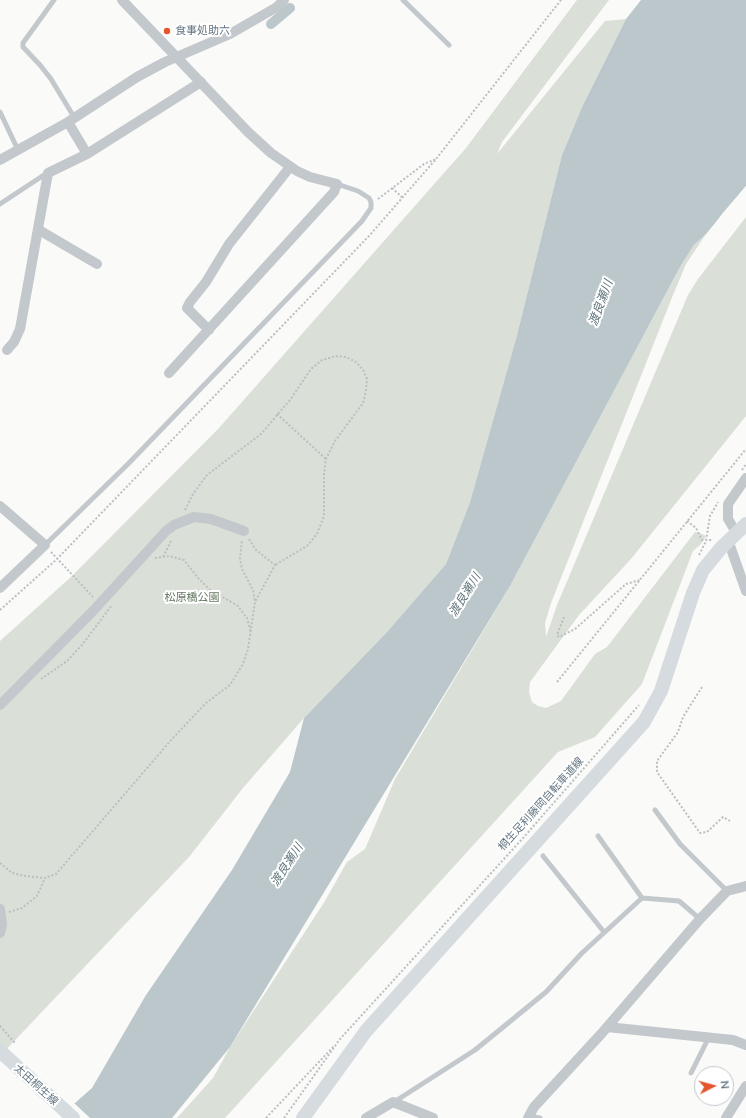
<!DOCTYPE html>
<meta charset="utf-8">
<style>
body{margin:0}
#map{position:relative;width:746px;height:1118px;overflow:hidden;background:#fafaf8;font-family:Mulish,sans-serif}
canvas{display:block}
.north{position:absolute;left:694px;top:1066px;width:40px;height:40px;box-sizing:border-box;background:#fff;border:1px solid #c1c8cd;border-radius:50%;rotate:84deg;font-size:11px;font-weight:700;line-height:16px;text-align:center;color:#657683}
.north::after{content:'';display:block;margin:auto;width:14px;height:18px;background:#e4572e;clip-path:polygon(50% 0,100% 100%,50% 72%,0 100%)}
</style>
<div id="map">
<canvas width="746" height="1118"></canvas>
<div class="north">N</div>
</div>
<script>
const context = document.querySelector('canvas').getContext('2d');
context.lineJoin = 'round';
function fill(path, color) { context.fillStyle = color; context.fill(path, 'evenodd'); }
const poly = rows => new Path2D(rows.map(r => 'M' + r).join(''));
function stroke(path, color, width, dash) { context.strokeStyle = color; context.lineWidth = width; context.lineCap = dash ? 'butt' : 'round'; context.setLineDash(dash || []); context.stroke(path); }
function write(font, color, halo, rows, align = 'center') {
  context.font = font + ' Mulish,"Noto Sans JP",sans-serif'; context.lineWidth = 4; context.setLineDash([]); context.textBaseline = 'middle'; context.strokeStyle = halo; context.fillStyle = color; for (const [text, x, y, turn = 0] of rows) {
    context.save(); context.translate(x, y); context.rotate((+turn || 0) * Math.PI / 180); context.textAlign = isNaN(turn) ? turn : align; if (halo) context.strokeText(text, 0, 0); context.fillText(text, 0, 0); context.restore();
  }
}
const green = poly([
 [577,0,609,0,502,142,497,154,605,21,626,19,582,107,562,155,517,335,470,502,446,564,387,632,304,718,243,788,189,857,0,1056,0,641,72,576,219,428,466,148],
 [746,217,746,416,631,559,579,615,530,682,529,692,532,702,538,706,546,708,561,701,595,654,607,647,695,532,700,533,706,536,701,544,693,551,642,684,595,737,558,752,225,1118,177,1118,213,1078,230,1047,325,901,347,862,365,849,395,779,510,586,680,267,694,245,706,234,686,264,673,295,551,603,545,623,546,637,557,605,688,295,698,279]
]);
const water = poly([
 [641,0,746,0,746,186,706,234,694,245,680,267,510,586,230,1047,172,1118,58,1118,92,1088,146,995,232,870,290,772,304,718,387,632,446,564,470,502,517,335,562,155,582,107,626,19]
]);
const pier = poly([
 [746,186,746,189,702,241,722,214],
 [73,1102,90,1118,56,1118]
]);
const canal = poly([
 [271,24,290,8]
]);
const path = poly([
 [392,188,403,198],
 [378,199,424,164,436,159],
 [277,414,326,459],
 [742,470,746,464],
 [185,510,193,494,207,475,261,434,290,400,311,369,322,360,336,356,346,357,356,362,363,370,367,379,366,391,363,403,335,441,326,459,324,474,324,516,317,534,307,546,275,565],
 [687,521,696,528,702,540,712,540],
 [249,539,256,550,275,565,255,602],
 [51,552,93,597],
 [699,555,706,541,710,516,718,502],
 [163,557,171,541],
 [155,558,169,556,184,560,198,578,209,589,238,606,247,618,251,633],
 [0,610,57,559,369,236,436,159,561,0],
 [564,617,557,635,559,637,575,629,626,584,640,580],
 [41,679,67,661,82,645,112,605],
 [557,682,746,449],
 [702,687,683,717,678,732,657,761,657,772,700,833,707,832,723,817,730,821],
 [0,863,12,873,25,876,45,878,56,874,172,739,206,703,230,685,243,664,248,649,255,602,253,590,242,569,240,559,242,540],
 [9,912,22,908,37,896,45,878],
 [0,1026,15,1043],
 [266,1118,334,1046],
 [284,1118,340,1039,524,837,639,705]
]);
const lane = poly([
 [54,0,23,43,23,47,40,65,51,79,74,117],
 [403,0,449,45],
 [0,112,18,150],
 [0,204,47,173],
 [45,545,128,464,362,221,371,208,371,202,369,198,358,191,337,184],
 [655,810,680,844,727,891],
 [598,836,642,898],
 [543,856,604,932],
 [691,1073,709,1037],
 [394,1102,475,1050,502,1028,546,992,582,953,642,898,679,901,700,919],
 [528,1116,540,1118]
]);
const street = poly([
 [122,0,248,132,271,153,297,171,310,177,337,184,334,192,169,373],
 [68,122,87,154],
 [0,160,68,122,137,77,165,62,230,34,277,7,284,0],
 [39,230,97,264],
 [209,330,187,308,190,302,206,282,229,244,290,167],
 [7,350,14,342,20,329,48,173,87,154,201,82],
 [0,506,45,545,0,588],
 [736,532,728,519,728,504,746,478],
 [728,540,746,591],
 [0,705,93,611,166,531,174,525,194,517,211,519,244,531],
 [0,909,2,925,0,933],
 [607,1027,733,1040,746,1045],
 [366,1118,393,1102,433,1118],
 [528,1118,534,1107,602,1033,700,919,727,891,746,886],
 [726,1118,746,1086]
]);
const secondary = poly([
 [0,1051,73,1118],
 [303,1118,366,1031,644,722,661,691,693,593,703,570,721,548,746,524]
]);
const markers = [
 [167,31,4,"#e4572e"]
];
const poiNames = [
 ["食事処助六",175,31]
];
const parkNames = [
 ["松原橋公園",192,598]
];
const streetNames = [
 ["桐生足利藤岡自転車道線",541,804,-48],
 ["太田桐生線",36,1085,42]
];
const waterNames = [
 ["渡良瀬川",601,303,-70],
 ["渡良瀬川",465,595,-58],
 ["渡良瀬川",287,865,-57]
];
fill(green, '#dadfd7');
fill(water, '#bbc7cb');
fill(pier, '#fafaf8');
stroke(canal, '#bbc7cb', 10);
stroke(path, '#bbbfc2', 2, [2, 2]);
stroke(lane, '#c3c8cc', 5);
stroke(street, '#c3c8cc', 10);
stroke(secondary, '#d6dbdf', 14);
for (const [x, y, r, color] of markers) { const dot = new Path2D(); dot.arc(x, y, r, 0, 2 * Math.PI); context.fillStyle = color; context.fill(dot); stroke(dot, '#fff', 1.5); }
write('11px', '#657683', '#fff', poiNames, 'left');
write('11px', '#687a64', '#fff', parkNames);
write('11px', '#657683', '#fff', streetNames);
write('italic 12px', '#60757c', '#fff', waterNames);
</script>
